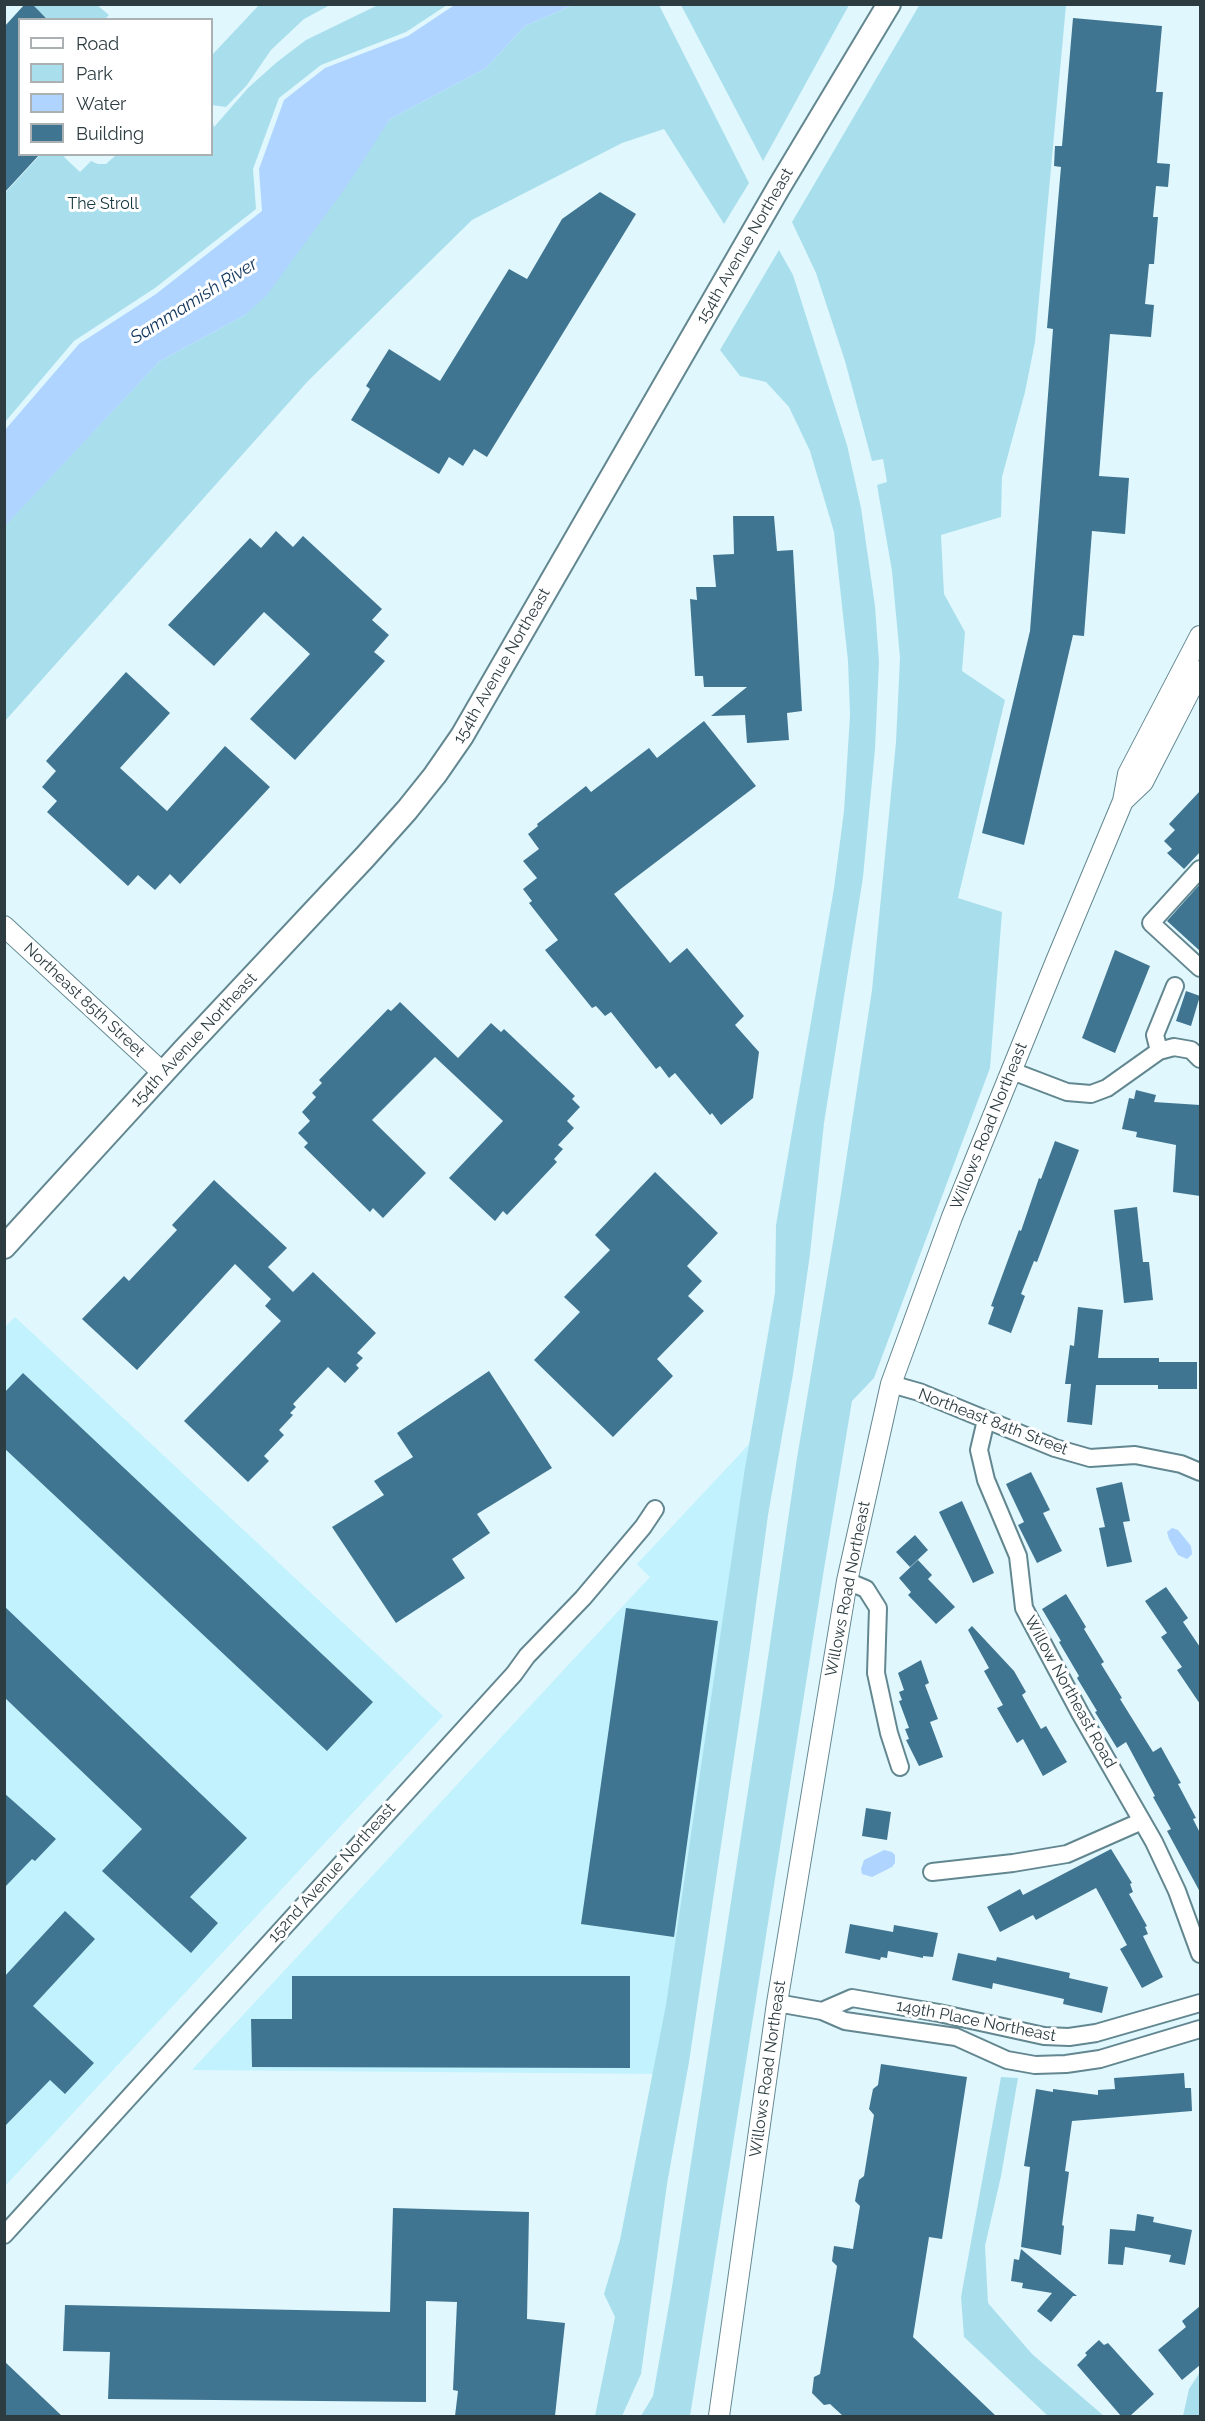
<!DOCTYPE html>
<style>
body{margin:0}
#map{position:relative;width:1205px;height:2421px;overflow:hidden;background:#e0f7fd;font-family:Raleway,sans-serif}
canvas{display:block}
.frame{position:absolute;inset:0;border:6px solid #2d3c40;pointer-events:none}
.legend{position:absolute;left:18px;top:18px;width:195px;height:138px;box-sizing:border-box;background:#fff;border:2px solid #abb1b3;margin:0;padding:8px 10px;list-style:none;font-size:18px;color:#2d3c40}
.legend li{display:flex;align-items:center;gap:12px;height:30px}
.legend b{width:30px;border:2px solid #abb1b3}
</style>
<div id="map">
<canvas width="1205" height="2421"></canvas>
<div class="frame"></div>
<ul class="legend">
<li><b style="height:8px;background:#fff"></b>Road</li>
<li><b style="height:16px;background:#a9dfec"></b>Park</li>
<li><b style="height:16px;background:#aed4ff"></b>Water</li>
<li><b style="height:16px;background:#407591"></b>Building</li>
</ul>
</div>
<script>
const context = document.querySelector('canvas').getContext('2d');
context.lineJoin = 'round';
function fill(path, color) { context.fillStyle = color; context.fill(path, 'evenodd'); }
const poly = rows => new Path2D(rows.map(r => 'M' + r).join(''));
function stroke(path, color, width, dash) { context.strokeStyle = color; context.lineWidth = width; context.lineCap = dash ? 'butt' : 'round'; context.setLineDash(dash || []); context.stroke(path); }
function write(font, color, halo, rows, align = 'center') {
  context.font = font + ' Raleway,sans-serif'; context.lineWidth = 6; context.setLineDash([]); context.textBaseline = 'middle'; context.strokeStyle = halo; context.fillStyle = color; for (const [text, x, y, turn = 0] of rows) {
    context.save(); context.translate(x, y); context.rotate((+turn || 0) * Math.PI / 180); context.textAlign = isNaN(turn) ? turn : align; if (halo) context.strokeText(text, 0, 0); context.fillText(text, 0, 0); context.restore();
  }
}
const built = poly([
 [15,1317,443,1716,5,2186,4,1328],
 [753,1440,667,2074,192,2070,650,1577,637,1564]
]);
const green = poly([
 [920,4,1066,5,1035,342,1025,392,1002,477,1001,517,941,535,944,594,965,632,962,671,1005,700,958,898,1002,912,990,1068,874,1378,852,1401,824,1569,690,2416,641,2416,653,2396,671,2293,759,1719,797,1458,840,1200,872,990,896,742,900,658,892,571,877,485,887,482,883,459,872,461,845,361,816,273,792,222],
 [32,5,97,5,109,15,105,19,48,19],
 [259,5,330,5,304,19,271,50,247,85,226,107,212,105,212,55],
 [378,5,447,5,406,32,321,65,279,98,253,169,256,209,155,288,74,341,5,422,5,193,40,155,66,155,64,157,80,172,91,161,98,164,106,164,116,155,212,154,212,118,214,127,248,88,277,62,306,40],
 [573,5,659,5,749,183,724,224,664,129,622,143,472,220,308,381,5,721,5,525,160,361,245,315,390,119,486,68,525,26],
 [681,5,849,5,763,161],
 [779,250,793,275,847,445,861,508,875,606,879,662,875,749,863,877,824,1123,810,1254,793,1374,768,1515,750,1649,689,2062,667,2184,641,2374,622,2416,595,2416,615,2317,604,2294,620,2240,666,2005,744,1474,775,1293,776,1225,834,888,844,811,850,715,848,661,834,532,810,451,789,407,766,382,740,376,720,350],
 [1001,2077,1018,2078,1001,2176,985,2246,988,2303,1032,2354,1104,2416,1048,2416,964,2337,961,2297],
 [1200,2372,1200,2416,1183,2416,1189,2389]
]);
const water = poly([
 [456,4,573,5,525,26,486,68,390,119,346,187,267,295,245,315,160,361,5,526,5,430,79,344,156,294,262,211,259,169,284,100,325,68,408,36],
 [1172,1528,1178,1530,1191,1546,1192,1554,1187,1559,1178,1555,1169,1539,1167,1532],
 [884,1850,892,1852,895,1855,895,1863,892,1867,872,1877,862,1874,861,1869,864,1860]
]);
const building = poly([
 [25,4,32,4,48,20,20,20,20,154,40,154,4,193,4,27],
 [1073,18,1162,26,1156,92,1163,92,1157,163,1170,164,1168,187,1156,186,1153,217,1158,217,1154,264,1149,264,1145,304,1154,305,1151,337,1110,334,1099,476,1129,478,1125,534,1092,531,1084,636,1073,635,1024,845,982,833,1030,631,1053,329,1047,328,1061,167,1054,166,1055,146,1062,146],
 [600,192,636,214,487,457,474,449,463,466,449,457,439,474,351,420,370,389,366,386,389,349,440,381,509,269,527,279,562,219],
 [733,516,774,516,777,551,793,550,802,711,787,713,789,740,747,743,745,715,711,716,747,687,704,687,703,676,695,676,690,599,697,600,696,587,716,587,713,555,734,554],
 [276,531,293,547,303,536,382,609,372,620,389,635,374,652,385,661,295,760,250,719,310,654,264,612,214,666,168,625,250,538,261,548],
 [126,672,170,713,120,768,167,811,225,746,270,787,180,884,170,874,155,890,138,875,128,886,47,812,57,801,42,787,56,771,46,761],
 [704,721,756,786,614,894,670,963,687,948,744,1016,735,1025,759,1052,753,1098,721,1125,712,1113,710,1115,675,1073,669,1078,660,1066,656,1069,611,1012,605,1016,596,1006,592,1008,545,950,558,940,529,903,532,901,523,889,537,878,523,861,539,849,528,834,538,826,537,824,586,786,591,792,649,748,657,758],
 [1200,791,1200,852,1184,869,1167,853,1172,849,1164,841,1175,830,1169,824],
 [1200,884,1200,951,1167,921],
 [1115,950,1150,966,1115,1053,1082,1038],
 [1186,991,1200,996,1191,1026,1176,1021],
 [400,1002,458,1058,491,1023,501,1032,504,1029,575,1096,572,1099,580,1107,567,1121,574,1128,558,1145,563,1149,554,1159,557,1162,507,1215,503,1211,495,1221,449,1178,503,1121,435,1057,372,1120,426,1173,383,1218,373,1208,370,1212,304,1147,308,1143,298,1133,310,1121,302,1112,316,1097,312,1093,322,1083,319,1080,388,1009,391,1011],
 [1136,1090,1156,1095,1154,1102,1200,1105,1200,1196,1173,1192,1176,1145,1136,1137,1137,1132,1122,1129,1129,1098,1134,1099],
 [1055,1141,1079,1150,1037,1262,1034,1261,1021,1294,1025,1296,1011,1333,988,1324,994,1307,991,1306,1019,1230,1021,1231,1039,1178,1041,1179],
 [655,1172,718,1233,687,1266,702,1281,688,1296,704,1311,657,1359,673,1376,613,1437,534,1360,580,1312,564,1297,610,1250,595,1235],
 [214,1180,287,1248,268,1267,293,1292,313,1272,376,1333,357,1353,363,1358,356,1365,359,1368,345,1383,328,1367,293,1404,296,1407,290,1413,293,1415,279,1430,284,1435,264,1456,269,1461,248,1482,184,1421,281,1321,265,1306,271,1299,235,1264,137,1370,82,1319,124,1276,129,1281,177,1230,172,1225],
 [1137,1207,1143,1262,1149,1262,1153,1300,1124,1303,1114,1210],
 [1078,1307,1103,1310,1098,1358,1159,1358,1159,1362,1197,1362,1197,1389,1158,1389,1158,1385,1096,1385,1092,1425,1067,1422,1071,1384,1065,1384,1070,1345,1074,1346],
 [489,1371,552,1468,477,1514,490,1533,452,1559,465,1578,396,1623,332,1527,384,1495,374,1481,413,1457,397,1433],
 [23,1373,373,1702,327,1751,4,1448,4,1393],
 [1031,1472,1050,1510,1043,1513,1062,1551,1037,1563,1018,1525,1024,1522,1006,1484],
 [1122,1482,1130,1521,1123,1522,1132,1562,1107,1567,1099,1528,1105,1527,1096,1488],
 [962,1501,994,1573,973,1583,939,1512],
 [915,1535,928,1550,910,1567,896,1552],
 [918,1560,932,1575,928,1579,955,1607,936,1624,908,1595,911,1592,899,1578],
 [1166,1587,1188,1618,1183,1622,1200,1647,1200,1704,1177,1670,1182,1667,1161,1637,1167,1633,1145,1601],
 [1066,1594,1086,1627,1084,1629,1104,1662,1101,1664,1122,1698,1120,1699,1153,1752,1161,1747,1181,1783,1178,1784,1196,1818,1193,1819,1200,1833,1200,1892,1167,1831,1171,1829,1153,1797,1155,1796,1126,1742,1117,1748,1095,1712,1097,1711,1077,1678,1079,1676,1059,1642,1061,1641,1042,1609],
 [4,1606,247,1838,190,1897,218,1923,191,1953,102,1871,142,1829,4,1697],
 [626,1608,718,1621,674,1937,581,1924],
 [972,1626,1014,1671,1026,1692,1022,1695,1041,1729,1046,1726,1067,1762,1043,1776,1023,1739,1017,1743,997,1708,1003,1705,984,1671,989,1668,968,1630],
 [921,1660,929,1683,925,1685,938,1719,930,1722,943,1757,919,1766,906,1740,909,1739,905,1729,909,1728,899,1701,902,1700,899,1692,904,1690,898,1673],
 [4,1793,56,1839,35,1861,32,1859,4,1888],
 [866,1808,891,1812,887,1840,862,1836],
 [1111,1849,1132,1883,1130,1884,1133,1892,1129,1894,1147,1926,1145,1927,1148,1934,1143,1936,1163,1977,1142,1988,1120,1949,1127,1945,1096,1888,1036,1920,1033,1915,1000,1932,987,1907,1020,1889,1023,1895],
 [65,1911,95,1939,33,2006,94,2063,65,2094,50,2080,4,2127,4,1977],
 [850,1924,893,1932,894,1925,938,1933,933,1957,923,1956,923,1958,888,1951,887,1958,881,1957,880,1960,845,1953],
 [958,1953,996,1961,997,1957,1070,1973,1069,1978,1108,1987,1102,2013,1063,2004,1064,1999,993,1983,992,1989,952,1980],
 [292,1976,630,1976,630,2068,252,2067,251,2019,292,2019],
 [881,2064,967,2077,942,2239,929,2237,913,2337,996,2416,843,2416,830,2404,824,2405,812,2393,814,2377,820,2374,837,2266,832,2261,834,2246,853,2249,860,2206,855,2201,859,2180,864,2176,874,2115,869,2109,873,2089,878,2085],
 [1184,2073,1185,2088,1191,2088,1192,2111,1072,2121,1065,2171,1069,2172,1062,2225,1064,2226,1061,2255,1021,2247,1030,2167,1024,2166,1036,2089,1053,2092,1053,2089,1098,2095,1098,2090,1115,2089,1114,2078],
 [393,2208,529,2212,527,2319,565,2323,555,2416,455,2416,458,2391,453,2390,457,2302,426,2301,426,2402,108,2399,110,2352,63,2351,65,2305,390,2312],
 [1137,2214,1154,2217,1153,2222,1192,2230,1185,2265,1169,2262,1171,2255,1125,2247,1123,2265,1108,2264,1110,2229,1135,2231],
 [1021,2249,1077,2296,1073,2296,1051,2322,1037,2311,1052,2293,1022,2288,1023,2283,1011,2281,1014,2259,1019,2260],
 [1200,2306,1200,2365,1182,2380,1158,2350,1186,2327,1182,2321],
 [1099,2340,1104,2345,1108,2343,1154,2394,1130,2416,1121,2416,1077,2365,1087,2355,1085,2353],
 [4,2361,62,2416,4,2416]
]);
const minor = poly([
 [1200,869,1151,923,1200,968],
 [1159,1051,1155,1035,1175,986],
 [1012,1071,1067,1092,1091,1094,1107,1088,1159,1051,1174,1047,1191,1050,1200,1059],
 [891,1384,919,1392,1055,1448,1090,1458,1135,1455,1181,1464,1200,1472],
 [986,1420,979,1450,986,1480,1018,1556,1024,1608,1080,1713,1154,1842,1177,1891,1200,1954],
 [847,1581,866,1589,878,1608,876,1673,889,1733,900,1767],
 [932,1872,1013,1863,1067,1854,1142,1821],
 [777,2003,822,2011],
 [1200,2003,1096,2033,1069,2037,1044,2036,939,2013,852,1998,822,2011,845,2021,956,2037,1007,2060,1035,2065,1066,2064,1100,2059,1200,2029],
 [4,2235,514,1674,527,1656,583,1598,643,1527,655,1509]
]);
const tertiary = poly([
 [1123,801,1143,782,1200,671],
 [4,926,163,1073],
 [719,2416,777,2003,847,1581,891,1384,952,1217,1056,961,1123,801,1128,774,1200,636]
]);
const secondary = poly([
 [4,1247,184,1050,365,857,407,810,435,775,462,736,779,187,889,4]
]);
const parkNames = [
 ["The Stroll",103,204]
];
const streetNames = [
 ["154th Avenue Northeast",745,246,-60],
 ["154th Avenue Northeast",502,666,-60],
 ["Northeast 85th Street",84,1000,43],
 ["154th Avenue Northeast",194,1040,-47],
 ["Willows Road Northeast",989,1126,-68],
 ["Northeast 84th Street",993,1422,21],
 ["Willows Road Northeast",848,1589,-79],
 ["Willow Northeast Road",1070,1692,61],
 ["152nd Avenue Northeast",332,1873,-48],
 ["149th Place Northeast",976,2021,11],
 ["Willows Road Northeast",768,2069,-82]
];
const waterNames = [
 ["Sammamish River",194,301,-32]
];
fill(built, '#c1f2fd');
fill(green, '#a9dfec');
fill(water, '#aed4ff');
fill(building, '#407591');
stroke(minor, '#638790', 20);
stroke(tertiary, '#638790', 22);
stroke(secondary, '#638790', 26);
stroke(minor, '#fff', 16);
stroke(tertiary, '#fff', 20);
stroke(secondary, '#fff', 22);
write('16px', '#16383f', '#fff', parkNames);
write('16px', '#2d3c40', '#fff', streetNames);
write('italic 18px', '#0f365d', '#fff', waterNames);
</script>
